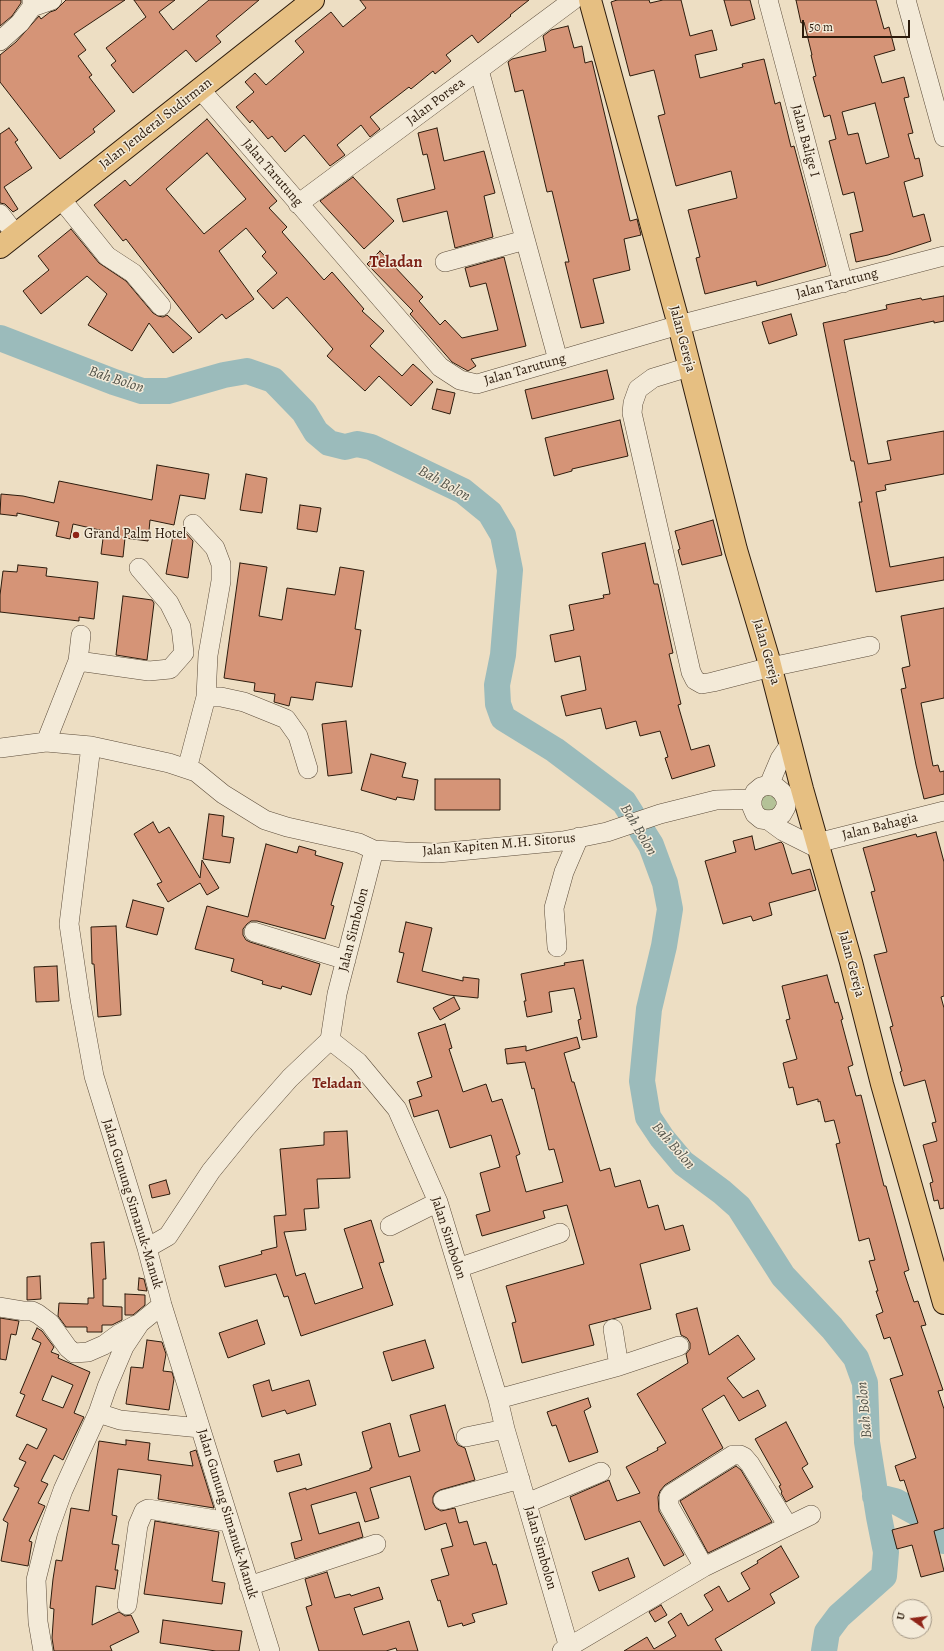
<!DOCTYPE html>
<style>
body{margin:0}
#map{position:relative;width:944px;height:1651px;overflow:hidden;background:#eddec3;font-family:Alegreya,serif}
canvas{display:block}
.north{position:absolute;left:892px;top:1599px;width:40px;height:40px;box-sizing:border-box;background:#f3ead8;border:1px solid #a39786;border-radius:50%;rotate:284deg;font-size:11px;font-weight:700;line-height:16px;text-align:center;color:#2c1b0c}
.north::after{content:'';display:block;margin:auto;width:14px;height:18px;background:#8f2418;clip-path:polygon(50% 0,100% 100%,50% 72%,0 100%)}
.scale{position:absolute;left:802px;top:20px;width:108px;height:18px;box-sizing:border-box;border:2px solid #2c1b0c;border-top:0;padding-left:5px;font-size:12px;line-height:14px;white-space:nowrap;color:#2c1b0c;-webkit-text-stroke:3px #f3ead8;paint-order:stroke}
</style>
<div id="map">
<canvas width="944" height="1651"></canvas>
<div class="north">U</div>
<div class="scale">50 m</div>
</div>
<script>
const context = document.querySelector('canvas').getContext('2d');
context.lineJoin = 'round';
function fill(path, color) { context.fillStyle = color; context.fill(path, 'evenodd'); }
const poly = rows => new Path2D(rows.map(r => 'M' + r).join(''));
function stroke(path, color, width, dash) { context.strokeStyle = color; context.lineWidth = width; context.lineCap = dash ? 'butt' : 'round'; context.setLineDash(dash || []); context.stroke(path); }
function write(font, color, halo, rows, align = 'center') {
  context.font = font + ' Alegreya,serif'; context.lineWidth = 3; context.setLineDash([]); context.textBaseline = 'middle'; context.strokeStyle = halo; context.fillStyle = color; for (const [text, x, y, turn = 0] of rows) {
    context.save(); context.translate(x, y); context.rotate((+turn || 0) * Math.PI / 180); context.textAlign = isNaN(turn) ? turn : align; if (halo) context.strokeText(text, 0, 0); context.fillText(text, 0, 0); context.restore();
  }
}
const green = poly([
 [766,787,784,804,764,818,754,795]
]);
const river = poly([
 [0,338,114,382,142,391,168,391,224,375,247,371,273,380,304,412,316,432,329,443,345,447,357,444,371,447,463,491,490,513,503,535,510,570,503,655,497,685,498,704,503,718,555,750,624,802,651,845,665,883,670,909,664,946,649,1009,642,1081,648,1117,662,1138,683,1163,722,1192,739,1207,783,1276,832,1328,856,1358,865,1383,867,1442,879,1517,886,1552,884,1576,839,1616,827,1632,824,1651],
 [875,1496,895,1501,917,1513,944,1541]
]);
const building = poly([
 [0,0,21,0,21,3,12,16,0,26,0,0],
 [66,0,125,0,74,34,86,50,78,56,92,75,89,77,115,111,93,129,95,132,60,159,0,82,0,55,16,42,39,16,41,19,50,12,56,10,66,0],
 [134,0,175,0,159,12,173,30,209,0,259,0,216,36,221,42,196,62,186,50,133,93,111,65,116,61,106,48,146,17,134,0],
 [360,0,529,0,510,15,511,16,478,43,472,35,446,55,451,61,435,74,433,71,411,89,409,87,370,117,380,129,370,137,361,125,337,145,345,155,330,166,304,135,285,152,272,136,268,139,252,120,250,123,236,107,254,92,245,82,255,73,266,85,304,52,295,41,331,12,343,27,366,8,360,0],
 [617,0,649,0,650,3,663,0,681,0,690,36,712,30,717,50,695,55,700,78,743,67,742,64,764,59,775,104,780,102,791,147,794,146,826,266,757,286,756,281,705,294,696,258,700,257,688,210,737,198,731,171,676,186,658,116,665,114,654,70,630,76,611,2,617,0],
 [724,0,750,0,755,19,731,26,724,0],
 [796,0,876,0,884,29,889,27,895,50,874,56,882,83,904,77,909,97,904,98,913,133,908,134,915,159,919,158,923,176,904,182,913,217,924,214,931,241,888,255,856,262,850,234,863,231,854,192,843,195,829,141,836,139,830,115,824,117,813,77,816,76,811,55,812,55,804,22,801,23,796,0],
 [875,103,889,157,866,164,858,133,848,135,842,112,875,103],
 [568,26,574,48,582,46,585,63,592,61,630,221,637,219,641,235,624,239,630,270,593,279,604,323,581,328,565,262,569,262,552,191,547,192,523,90,515,92,508,62,512,59,546,51,543,36,551,30,568,26],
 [207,119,277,201,269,208,287,227,282,232,324,280,332,272,364,309,362,311,384,331,370,346,402,376,413,364,433,382,411,406,379,376,365,391,327,356,333,349,287,297,273,309,257,291,277,273,262,256,266,252,246,228,219,251,254,299,226,319,222,314,199,333,126,239,123,241,94,205,125,180,130,186,207,119],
 [207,153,246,199,204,234,166,189,207,153],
 [9,128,18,140,15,142,32,168,4,187,18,209,13,212,5,204,0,203,0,134,9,128],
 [437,128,444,161,484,151,495,193,484,196,493,237,455,248,447,211,403,222,397,199,435,189,427,154,423,155,418,133,437,128],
 [353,177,394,221,364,249,320,201,353,177],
 [71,229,99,263,126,281,153,313,158,316,163,317,167,315,192,338,173,353,149,323,132,351,88,325,107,294,87,276,41,314,23,291,49,270,38,256,71,229],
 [380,251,423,297,419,301,440,325,445,320,462,338,498,330,486,283,470,287,465,268,504,257,526,346,471,359,476,366,468,371,452,362,410,314,413,311,367,264,380,251],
 [944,296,944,321,934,323,934,321,844,340,868,464,891,460,887,441,944,431,944,474,885,485,886,490,876,492,890,567,944,557,944,580,876,592,859,502,862,502,854,461,851,461,823,323,887,309,886,305,921,298,922,300,944,296],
 [791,314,797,335,769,344,762,322,791,314],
 [607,370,614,399,532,419,525,390,607,370],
 [437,389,455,393,450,414,432,409,437,389],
 [620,420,628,456,572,469,572,471,554,476,545,438,620,420],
 [157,465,209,474,205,499,180,495,174,525,150,520,148,541,125,538,123,557,101,554,104,531,73,524,70,539,56,536,59,522,17,513,17,516,0,514,1,494,23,496,54,503,59,481,152,500,157,465],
 [246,474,267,478,262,513,240,510,246,474],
 [300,505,321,508,317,532,297,529,300,505],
 [713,520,722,555,682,565,678,550,680,549,675,531,713,520],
 [174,530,185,532,193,541,188,578,166,574,174,530],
 [645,543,654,584,658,584,673,653,669,654,681,704,678,705,691,750,709,745,715,766,672,779,665,758,668,757,660,731,640,736,636,721,606,729,601,708,566,716,561,696,586,690,580,656,555,662,550,635,574,630,569,605,604,598,603,595,610,594,602,553,645,543],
 [240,563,267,567,259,616,282,620,287,588,335,595,340,567,364,571,355,629,361,630,352,687,316,682,313,700,291,697,289,706,274,702,275,694,254,691,255,683,224,678,240,563],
 [18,565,47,568,46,576,98,582,94,619,79,617,79,621,0,612,0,595,3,571,17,572,18,565],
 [123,596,152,600,154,603,147,660,116,655,123,596],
 [944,608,944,698,921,703,933,766,938,765,940,772,944,771,944,794,924,799,916,765,901,689,906,688,902,668,910,666,901,616,944,608],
 [346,721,352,773,328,776,322,724,346,721],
 [371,754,406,763,402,777,418,780,414,800,397,797,396,800,361,790,371,754],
 [435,779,500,779,500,810,435,810,435,779],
 [209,814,224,816,222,836,234,838,230,863,203,859,209,814],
 [153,822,159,833,169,827,200,878,202,860,219,888,207,895,200,883,168,902,157,884,162,882,134,834,153,822],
 [936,832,944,862,944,996,941,997,944,1008,944,1208,940,1209,938,1200,934,1201,930,1183,933,1182,923,1145,937,1141,932,1123,936,1122,925,1080,904,1086,900,1072,902,1071,890,1027,893,1026,874,955,887,952,871,892,875,891,863,848,916,834,917,837,936,832],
 [752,836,755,850,781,842,783,844,792,874,810,869,816,890,769,903,772,915,753,921,751,916,723,924,705,861,736,852,733,841,752,836],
 [266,844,297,853,299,846,316,851,315,855,343,863,331,905,334,906,325,939,257,921,251,921,247,924,243,929,243,935,246,940,250,942,320,964,311,995,282,986,281,989,262,984,263,981,231,971,234,959,195,949,207,906,248,917,266,844],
 [133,900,164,908,157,935,126,927,133,900],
 [406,922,432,928,422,971,463,981,463,977,479,979,478,998,449,995,397,982,404,953,399,952,406,922],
 [116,926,121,1015,98,1017,94,964,92,964,91,927,116,926],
 [583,960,597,1037,582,1040,578,1020,581,1019,574,988,549,992,552,1012,527,1017,524,1001,526,1001,521,974,565,965,564,963,583,960],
 [57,966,59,1001,36,1002,34,967,57,966],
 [827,975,835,1003,838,1002,843,1019,841,1020,853,1065,848,1067,856,1096,861,1095,884,1186,886,1186,909,1270,904,1272,914,1302,918,1301,926,1325,921,1326,943,1390,938,1391,944,1409,944,1528,934,1531,944,1571,921,1577,912,1545,897,1549,892,1530,918,1523,904,1480,900,1481,895,1466,916,1458,890,1379,903,1375,890,1337,884,1339,876,1315,883,1312,876,1291,878,1291,869,1261,875,1260,869,1238,859,1241,836,1144,840,1143,834,1120,825,1122,820,1101,818,1102,818,1099,797,1105,793,1087,789,1088,783,1063,797,1059,786,1020,790,1019,782,986,827,975],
 [454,997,460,1009,440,1020,433,1008,454,997],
 [445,1024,452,1048,449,1049,463,1092,486,1084,492,1102,502,1099,520,1154,516,1156,526,1192,563,1182,554,1149,549,1150,534,1088,532,1089,525,1062,507,1064,505,1049,526,1046,526,1051,577,1037,580,1048,564,1053,572,1082,574,1082,580,1103,600,1171,610,1168,615,1187,640,1180,648,1208,658,1205,665,1230,683,1225,690,1250,640,1264,651,1309,589,1325,594,1345,522,1363,512,1323,516,1322,506,1286,584,1264,567,1205,543,1211,545,1218,482,1236,476,1215,490,1211,480,1173,500,1167,491,1135,450,1148,438,1110,414,1117,409,1100,422,1096,417,1082,432,1077,418,1033,445,1024],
 [347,1131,350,1178,317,1179,319,1208,304,1209,306,1230,284,1232,296,1276,305,1273,315,1304,363,1288,344,1229,371,1220,384,1262,379,1263,393,1305,301,1336,288,1296,284,1297,276,1274,225,1287,219,1266,262,1254,261,1251,277,1247,274,1216,286,1215,280,1149,324,1145,324,1132,347,1131],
 [166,1180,170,1194,152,1198,149,1185,166,1180],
 [104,1242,106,1279,103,1279,103,1306,122,1307,122,1320,112,1325,102,1325,102,1332,87,1332,87,1327,66,1327,58,1316,59,1303,88,1304,88,1298,94,1298,91,1243,104,1242],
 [40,1276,41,1299,27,1300,27,1277,40,1276],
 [139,1278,144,1279,147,1291,138,1290,139,1278],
 [125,1294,145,1295,145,1305,133,1315,125,1315,125,1294],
 [697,1308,709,1355,738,1335,755,1359,727,1378,743,1398,758,1390,766,1406,739,1421,724,1395,702,1409,723,1448,665,1485,660,1491,658,1497,659,1511,684,1555,664,1566,640,1521,585,1540,570,1497,609,1480,617,1501,640,1493,626,1467,658,1450,657,1448,666,1443,637,1394,688,1363,686,1354,690,1349,690,1343,687,1338,681,1335,676,1314,697,1308],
 [0,1318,19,1321,16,1335,11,1334,6,1360,0,1359,0,1318],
 [257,1320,265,1344,228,1358,219,1333,257,1320],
 [37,1328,42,1331,54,1347,51,1352,59,1355,58,1358,90,1372,74,1413,84,1417,63,1460,54,1455,41,1481,48,1484,38,1503,45,1506,29,1541,32,1542,28,1566,1,1561,8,1523,3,1520,19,1488,14,1486,26,1462,19,1459,27,1444,37,1449,47,1429,16,1416,25,1395,20,1393,41,1343,32,1339,37,1328],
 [52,1376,73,1385,63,1408,42,1400,52,1376],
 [147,1340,162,1342,166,1354,163,1371,172,1372,174,1379,169,1410,126,1404,131,1367,143,1368,147,1340],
 [425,1340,434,1368,392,1381,383,1352,425,1340],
 [269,1380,272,1391,309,1380,316,1405,287,1414,285,1410,262,1417,253,1385,269,1380],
 [588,1398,591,1407,584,1411,598,1452,569,1462,556,1425,552,1426,547,1412,588,1398],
 [445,1405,455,1440,458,1445,465,1448,475,1480,440,1490,435,1493,433,1497,433,1503,436,1508,441,1511,455,1508,459,1523,467,1521,474,1545,486,1542,493,1565,496,1564,507,1604,472,1614,475,1622,463,1626,462,1623,448,1627,440,1600,438,1601,431,1580,449,1575,441,1549,453,1546,446,1523,425,1530,410,1476,370,1488,379,1518,365,1522,356,1492,311,1505,319,1534,359,1522,363,1537,295,1559,291,1543,302,1540,289,1493,306,1488,306,1490,370,1470,370,1468,372,1468,362,1432,390,1423,399,1457,420,1451,410,1415,445,1405],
 [786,1422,808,1464,802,1468,813,1487,786,1502,781,1493,782,1492,779,1486,781,1485,755,1439,786,1422],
 [126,1440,150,1443,148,1460,193,1466,190,1452,196,1450,214,1508,158,1499,161,1475,118,1469,112,1515,117,1516,112,1544,119,1545,115,1570,118,1570,115,1589,96,1586,92,1625,119,1612,125,1616,131,1615,139,1632,110,1646,112,1651,54,1651,52,1638,54,1609,50,1608,53,1579,56,1560,62,1561,71,1508,89,1511,99,1441,126,1445,126,1440],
 [299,1454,302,1465,277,1472,274,1461,299,1454],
 [736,1466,741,1470,772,1522,708,1553,680,1501,736,1466],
 [155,1521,219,1532,212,1581,225,1583,222,1604,144,1594,155,1521],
 [781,1546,799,1577,770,1594,775,1603,715,1639,722,1651,624,1651,647,1637,654,1649,676,1636,668,1622,681,1613,688,1626,713,1610,704,1595,719,1586,728,1602,750,1589,741,1573,758,1563,757,1561,781,1546],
 [628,1558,635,1577,599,1591,592,1572,628,1558],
 [327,1572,335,1598,350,1594,351,1596,379,1587,383,1599,354,1608,363,1635,409,1621,418,1651,397,1651,396,1648,386,1651,319,1651,306,1607,312,1605,305,1579,327,1572],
 [661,1605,667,1615,655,1622,649,1612,661,1605],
 [163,1620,242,1631,239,1651,216,1651,160,1643,163,1620]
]);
const minor = poly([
 [768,0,843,283],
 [906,0,944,137],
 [32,7,52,0],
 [0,41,20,23,32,7,32,0],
 [479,70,558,360],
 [200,89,440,367,460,380,477,384,679,325,944,256],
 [61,199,107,256,133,273,161,306],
 [298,204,573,0],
 [0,214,16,235],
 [445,262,525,240],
 [689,367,653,378,638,389,633,403,632,413,691,672,695,680,702,684,713,682,771,667,870,646],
 [78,661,149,671,170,669,184,653,181,627,169,603,139,568],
 [206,697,221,697,244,702,286,719,298,736,308,769],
 [46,742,78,661,81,635],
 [91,746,69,924,80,999,94,1076,147,1248,162,1305,270,1651],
 [0,748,46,742,91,746,169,763,196,772,223,794,265,820,287,827,359,843,374,850,405,852,438,853,563,841,607,832,660,814,716,800,752,799],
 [187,769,206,697,208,655,221,581,221,564,215,548,193,524],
 [769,785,780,759,791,743],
 [768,820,776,819,782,814,786,807,786,799,782,792,776,787,769,785,761,787,755,792,752,799,752,807,755,814,761,819,768,820,783,831,819,849],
 [817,843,944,811],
 [374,850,337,994,330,1040,358,1062,397,1109,438,1202,498,1399,505,1429,570,1651],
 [254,932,346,960],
 [557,947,554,908,564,872,579,837],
 [390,1226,438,1202],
 [147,1248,168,1236,211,1171,245,1129,290,1078,330,1040],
 [458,1268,560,1233],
 [0,1307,24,1311,32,1311,38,1314,50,1323,68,1348,74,1353,88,1352,104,1345,119,1334,136,1325],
 [613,1329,619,1366],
 [498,1399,619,1366,679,1346],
 [98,1413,120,1420,200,1428],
 [466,1437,505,1429],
 [443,1500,520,1479],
 [527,1503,601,1472],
 [704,1567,669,1506,669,1497,671,1494,733,1455,740,1455,744,1457,750,1464,788,1526],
 [249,1586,376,1544],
 [127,1605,138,1525,144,1511,148,1509,229,1522],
 [43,1651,38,1622,36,1580,48,1532,63,1490,98,1413,107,1387,124,1347,140,1323,162,1305],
 [562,1651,704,1567,811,1515]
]);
const major = poly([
 [590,0,679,325,736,550,769,661,802,789,851,962,882,1084,944,1303],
 [0,247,313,0]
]);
const markers = [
 [76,535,4,"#8f2418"]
];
const streetNames = [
 ["Jalan Porsea",436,102,-37],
 ["Jalan Jenderal Sudirman",156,124,-38],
 ["Jalan Balige I",805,141,75],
 ["Jalan Tarutung",272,173,49],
 ["Jalan Tarutung",837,284,-15],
 ["Jalan Gereja",682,339,75],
 ["Jalan Tarutung",525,370,-16],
 ["Jalan Gereja",766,652,74],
 ["Jalan Bahagia",880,827,-14],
 ["Jalan Kapiten M.H. Sitorus",499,845,-5],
 ["Jalan Simbolon",354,930,-76],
 ["Jalan Gereja",851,964,75],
 ["Jalan Gunung Simanuk-Manuk",132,1204,73],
 ["Jalan Simbolon",448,1238,72],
 ["Jalan Gunung Simanuk-Manuk",227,1514,73],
 ["Jalan Simbolon",540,1548,74]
];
const poiNames = [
 ["Grand Palm Hotel",84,535]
];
const waterNames = [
 ["Bah Bolon",116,380,18],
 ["Bah Bolon",444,484,29],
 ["Bah Bolon",638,830,59],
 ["Bah Bolon",673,1146,49],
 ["Bah Bolon",865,1410,-95]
];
const neighbourhoodNames = [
 ["Teladan",337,1084]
];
const quarterNames = [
 ["Teladan",396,263]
];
fill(green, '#b4c297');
stroke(river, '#9bbbbb', 26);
fill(building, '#d59477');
stroke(building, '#2c1b0c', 1);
stroke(minor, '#5c4c3a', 20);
stroke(major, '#2c1b0c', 24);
stroke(minor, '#f3ead8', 19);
stroke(major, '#e6bf82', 22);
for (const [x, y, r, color] of markers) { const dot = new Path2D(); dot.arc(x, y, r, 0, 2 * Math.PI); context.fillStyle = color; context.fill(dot); stroke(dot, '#f3ead8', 1.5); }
write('14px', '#2c1b0c', '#f3ead8', streetNames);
write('14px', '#2c1b0c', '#f3ead8', poiNames, 'left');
write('italic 15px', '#535349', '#f3ead8', waterNames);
write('bold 15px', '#7a1f14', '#f3ead8', neighbourhoodNames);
write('bold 16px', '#7a1f14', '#f3ead8', quarterNames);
</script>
